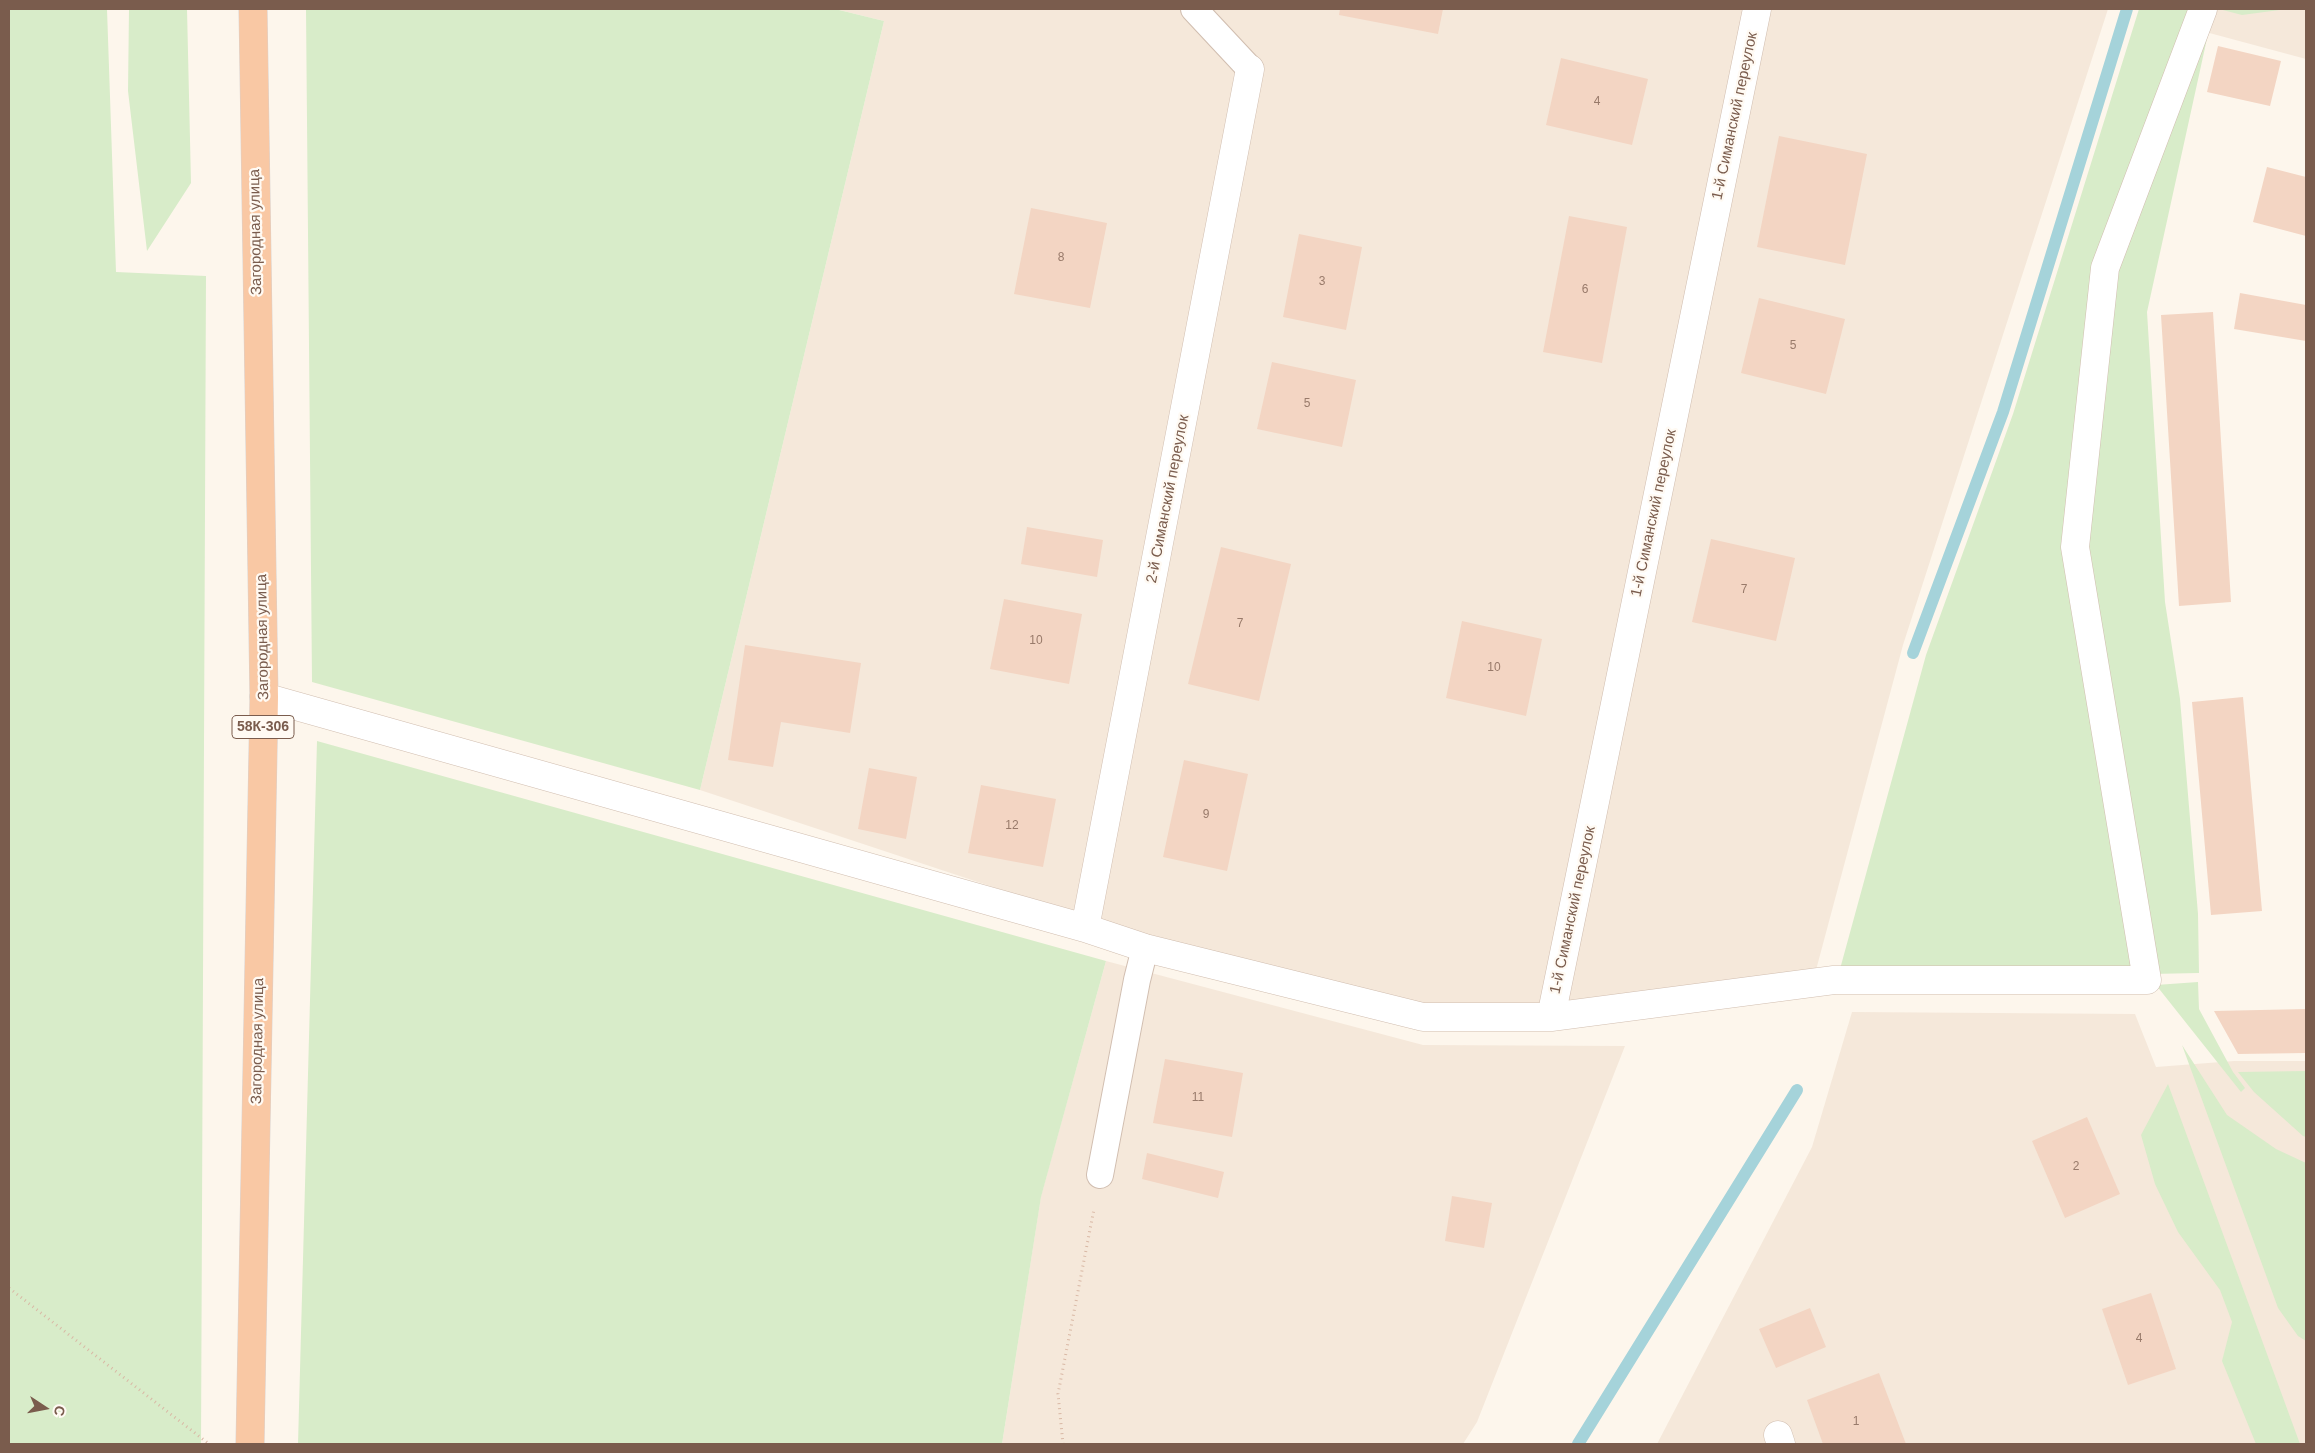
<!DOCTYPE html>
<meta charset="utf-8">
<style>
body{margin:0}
#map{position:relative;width:2315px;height:1453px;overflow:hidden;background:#fdf6ec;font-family:Helvetica,sans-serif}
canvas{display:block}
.frame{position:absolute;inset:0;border:10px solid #7a5c4d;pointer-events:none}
.north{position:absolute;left:20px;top:1383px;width:50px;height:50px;-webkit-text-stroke:4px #fffaf3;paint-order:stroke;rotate:101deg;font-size:14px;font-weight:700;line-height:20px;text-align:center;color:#7a5c4d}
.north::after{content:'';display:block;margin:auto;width:18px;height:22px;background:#7a5c4d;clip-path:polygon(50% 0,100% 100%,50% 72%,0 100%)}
</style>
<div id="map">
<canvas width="2315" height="1453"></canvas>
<div class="frame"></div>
<div class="north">С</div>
</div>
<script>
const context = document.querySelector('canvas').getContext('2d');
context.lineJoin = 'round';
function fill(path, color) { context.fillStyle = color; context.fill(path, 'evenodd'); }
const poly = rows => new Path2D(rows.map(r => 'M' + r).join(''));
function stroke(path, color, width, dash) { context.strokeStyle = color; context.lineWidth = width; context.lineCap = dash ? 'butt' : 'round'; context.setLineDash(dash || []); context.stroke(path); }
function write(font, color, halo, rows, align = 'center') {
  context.font = font + ' Helvetica,sans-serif'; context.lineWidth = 4.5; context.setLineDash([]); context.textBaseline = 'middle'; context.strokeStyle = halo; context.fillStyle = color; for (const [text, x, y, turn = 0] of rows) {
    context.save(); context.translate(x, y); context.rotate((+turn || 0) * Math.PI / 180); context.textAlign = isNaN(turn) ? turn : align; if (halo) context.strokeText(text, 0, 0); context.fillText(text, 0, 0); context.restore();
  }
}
const residential = poly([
 [835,9,2108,9,1903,645,1816,970,1542,1008,1421,1005,1147,938,700,790,884,21],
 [2211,9,2306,9,2306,59,2202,31],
 [1106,961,1423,1045,1625,1046,1477,1422,1463,1444,1002,1444,1041,1196],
 [1852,1012,2135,1014,2156,1067,2234,1061,2306,1061,2306,1444,1657,1444,1812,1147]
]);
const green = poly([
 [9,9,107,9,116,272,206,276,201,1444,9,1444],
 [129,9,187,9,191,183,147,251,128,91],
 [306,9,835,9,884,21,700,790,312,682],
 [2139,9,2192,9,2097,265,2065,546,2135,970,1840,969,1926,655,2013,414],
 [2219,9,2287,9,2242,15],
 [2208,34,2147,312,2165,602,2180,699,2198,914,2199,973,2151,974,2082,547,2110,269],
 [317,741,1106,961,1041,1197,1002,1444,298,1444],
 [2198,982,2199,1009,2233,1072,2245,1088,2241,1092,2156,985],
 [2182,1045,2227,1115,2276,1149,2306,1163,2306,1341,2298,1336,2278,1308],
 [2306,1071,2306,1137,2303,1136,2254,1092,2238,1072],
 [2168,1084,2300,1444,2256,1444,2222,1361,2232,1322,2220,1290,2178,1232,2155,1184,2141,1135]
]);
const stream = poly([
 [1913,653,2003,412,2127,9],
 [1578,1444,1797,1090]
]);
const building = poly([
 [1340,9,1443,9,1438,34,1339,15],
 [2218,46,2281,61,2270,106,2207,92],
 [1561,58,1648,79,1632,145,1546,125],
 [1779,136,1867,154,1845,265,1757,247],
 [2267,167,2306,177,2306,236,2253,222],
 [1031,208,1107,223,1090,308,1014,294],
 [1569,216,1627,227,1602,363,1543,352],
 [1299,234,1362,247,1346,330,1283,317],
 [2240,293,2306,305,2306,341,2234,329],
 [1759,298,1845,319,1826,394,1741,373],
 [2213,312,2231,602,2179,606,2161,315],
 [1272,362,1356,380,1342,447,1257,429],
 [1027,527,1103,540,1097,577,1021,564],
 [1711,539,1795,558,1776,641,1692,622],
 [1221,547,1291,564,1259,701,1188,684],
 [1004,599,1082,614,1069,684,990,669],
 [1462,621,1542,639,1526,716,1446,698],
 [745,645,861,663,850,733,781,722,773,767,728,760],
 [2243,697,2262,911,2211,915,2192,702],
 [1184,760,1248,774,1227,871,1163,857],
 [869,768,917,777,906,839,858,829],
 [981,785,1056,799,1043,867,968,853],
 [2306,1009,2306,1053,2238,1054,2214,1011],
 [1165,1059,1243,1073,1232,1137,1153,1123],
 [2087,1117,2120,1194,2065,1218,2032,1141],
 [1147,1153,1224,1172,1218,1198,1142,1179],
 [1452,1196,1492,1203,1484,1248,1445,1241],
 [2151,1293,2176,1369,2128,1385,2102,1309],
 [1810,1308,1826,1347,1776,1368,1759,1329],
 [1879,1373,1906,1444,1823,1444,1807,1400]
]);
const path = poly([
 [9,1288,209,1444],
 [1063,1444,1058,1394,1094,1209]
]);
const service = poly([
 [1194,9,1250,69],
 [1100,1175,1137,980,1145,948]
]);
const minor = poly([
 [264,697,1085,928,1145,948,1423,1017,1551,1017,1834,980,2147,980,2075,547,2105,268,2203,9],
 [1085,928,1250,69],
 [1551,1017,1757,9],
 [1778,1435,1781,1444]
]);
const trunk = poly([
 [250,1444,264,697,253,9]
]);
const numberNames = [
 ["4",1597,102],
 ["8",1061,258],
 ["3",1322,282],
 ["6",1585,290],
 ["5",1793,346],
 ["5",1307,404],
 ["7",1744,590],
 ["7",1240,624],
 ["10",1036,641],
 ["10",1494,668],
 ["9",1206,815],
 ["12",1012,826],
 ["11",1198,1098],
 ["2",2076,1167],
 ["4",2139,1339],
 ["1",1856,1422]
];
const shields = [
 [263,727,62]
];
const shieldNames = [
 ["58К-306",263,727]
];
const streetNames = [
 ["1-й Симанский переулок",1735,116,-78],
 ["Загородная улица",256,232,-91],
 ["2-й Симанский переулок",1168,499,-79],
 ["1-й Симанский переулок",1654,513,-78],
 ["Загородная улица",263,637,-91],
 ["1-й Симанский переулок",1573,910,-78],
 ["Загородная улица",258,1041,-89]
];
fill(residential, '#f5e8da');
fill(green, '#d8ecc9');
stroke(stream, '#a5d3da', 12);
fill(building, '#f3d5c3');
stroke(service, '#d1beb0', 28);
stroke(minor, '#d1beb0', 29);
stroke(trunk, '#dad1cd', 29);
stroke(path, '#d9b8a5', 3, [1, 4]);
stroke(service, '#fff', 26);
stroke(minor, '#fff', 28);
stroke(trunk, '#f9c8a4', 28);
write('12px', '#987a6a', null, numberNames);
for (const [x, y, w] of shields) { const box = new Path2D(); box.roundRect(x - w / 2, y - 11.5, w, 23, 4); context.fillStyle = '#fffaf3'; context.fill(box); stroke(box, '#7a5c4d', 1); }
write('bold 14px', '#7a5c4d', null, shieldNames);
write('15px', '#7a5c4d', '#fffaf3', streetNames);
</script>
